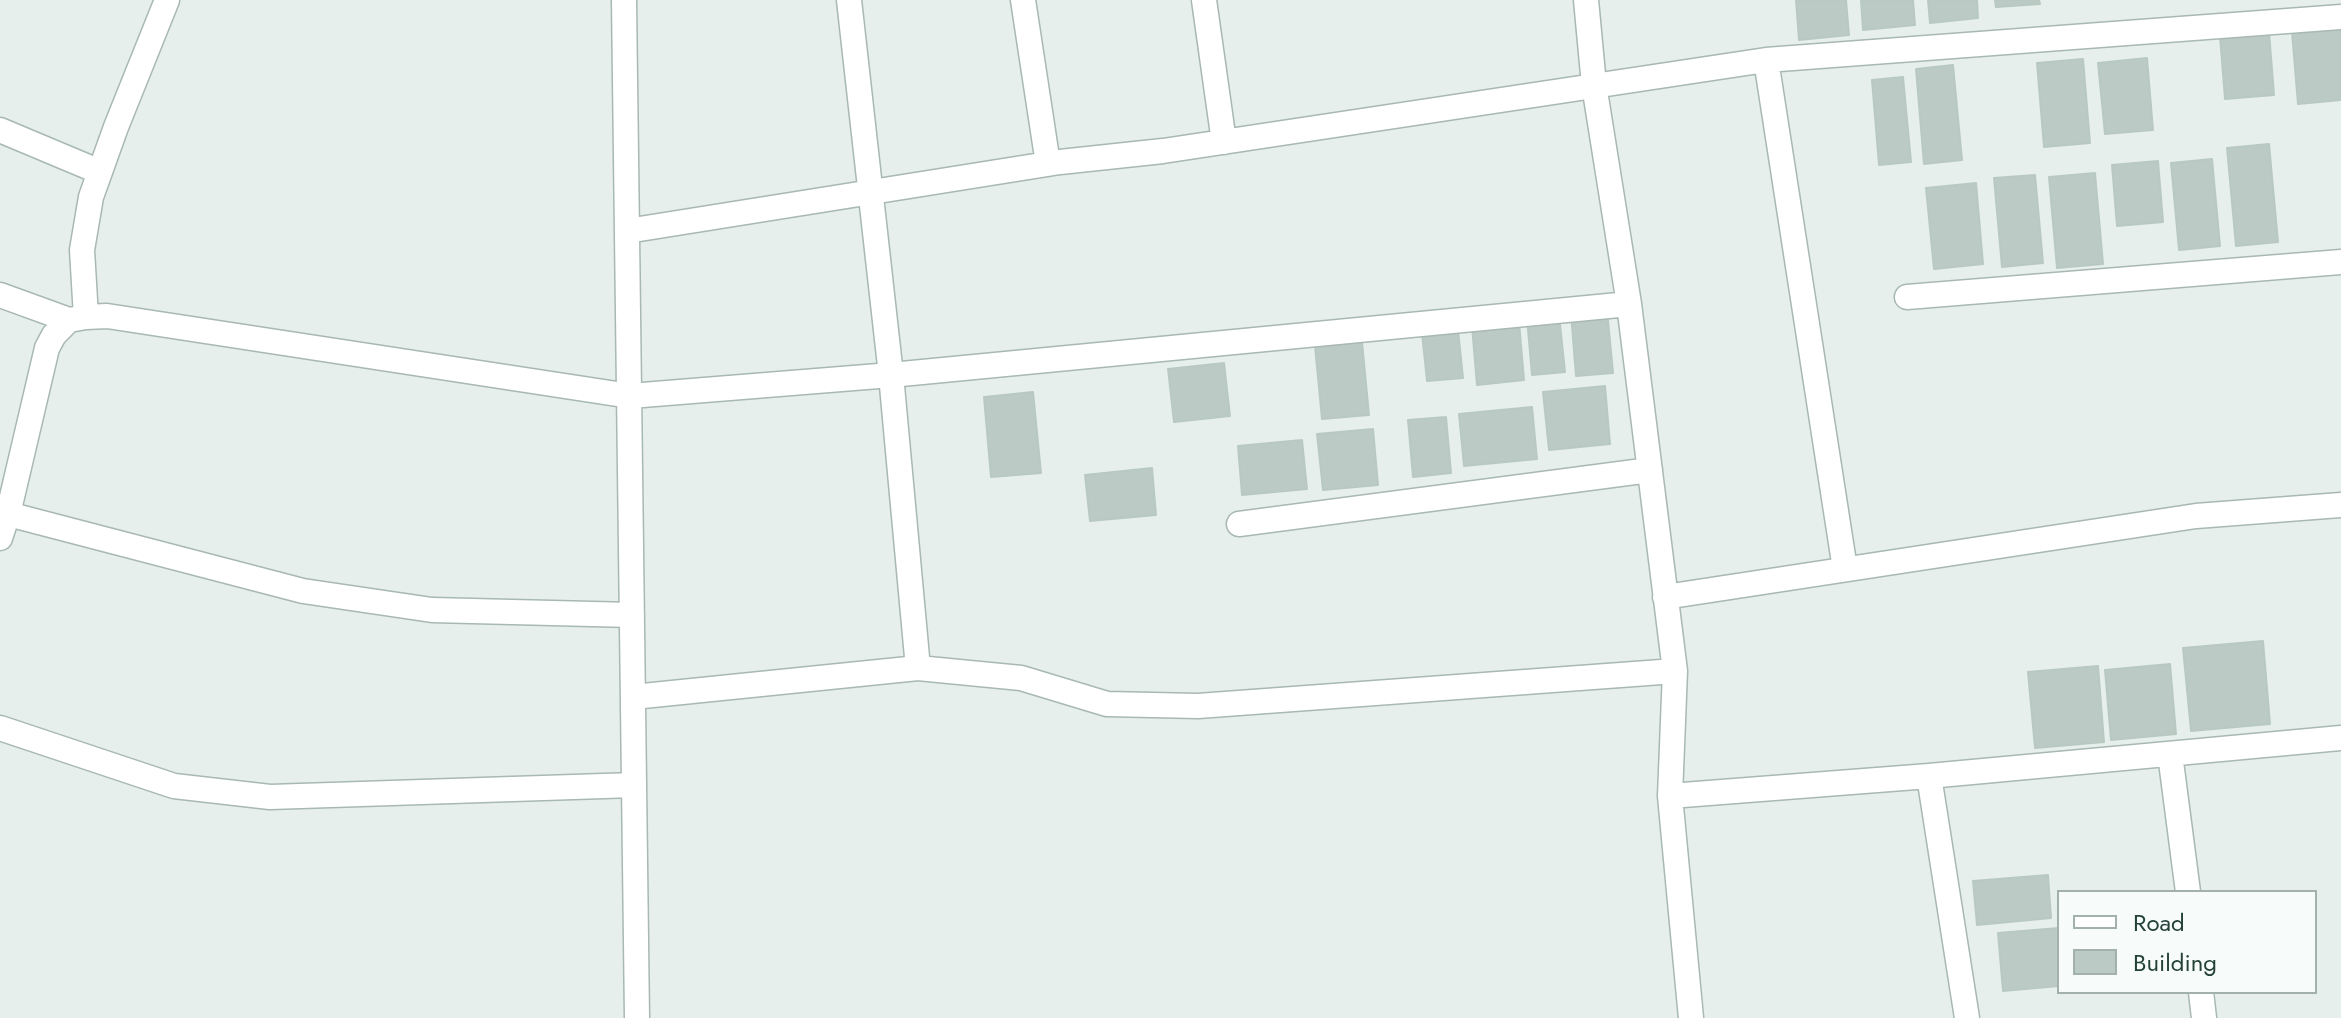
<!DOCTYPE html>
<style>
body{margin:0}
#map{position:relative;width:2341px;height:1018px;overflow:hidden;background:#e6efeb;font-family:Jost,sans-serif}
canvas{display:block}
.legend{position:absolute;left:2057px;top:890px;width:260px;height:104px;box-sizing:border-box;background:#f7fbf9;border:2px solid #a3b1ad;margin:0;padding:10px 14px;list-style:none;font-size:24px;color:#24423a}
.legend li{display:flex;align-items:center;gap:16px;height:40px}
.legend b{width:40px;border:2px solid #a3b1ad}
</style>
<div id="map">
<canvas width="2341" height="1018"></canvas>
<ul class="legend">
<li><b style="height:10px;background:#fff"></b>Road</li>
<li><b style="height:22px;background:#bbcac4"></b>Building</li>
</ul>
</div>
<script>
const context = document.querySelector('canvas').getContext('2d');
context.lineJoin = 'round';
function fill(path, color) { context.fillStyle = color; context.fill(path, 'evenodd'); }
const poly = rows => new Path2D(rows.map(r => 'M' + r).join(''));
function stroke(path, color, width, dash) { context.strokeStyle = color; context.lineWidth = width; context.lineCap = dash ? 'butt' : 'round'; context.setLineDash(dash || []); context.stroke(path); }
const building = poly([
 [1796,0,1846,0,1849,35,1799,40,1796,0],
 [1861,0,1913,0,1915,25,1863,30,1861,0],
 [1928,0,1977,0,1978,18,1930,23,1928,0],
 [1995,0,2039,0,2040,4,1996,7,1995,0],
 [2341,28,2341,100,2298,104,2292,32,2341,28],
 [2269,32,2274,95,2225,99,2220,36,2269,32],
 [2147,58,2153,130,2105,134,2098,63,2147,58],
 [2083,59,2090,143,2044,147,2037,63,2083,59],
 [1953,65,1962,160,1924,164,1916,69,1953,65],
 [1903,77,1911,162,1879,165,1872,80,1903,77],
 [2269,144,2278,242,2236,246,2227,148,2269,144],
 [2212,159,2220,246,2179,250,2171,163,2212,159],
 [2158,161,2163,222,2117,226,2112,165,2158,161],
 [2095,173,2103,264,2057,268,2049,177,2095,173],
 [2035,175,2043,263,2002,267,1994,178,2035,175],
 [1976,183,1983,264,1934,269,1926,188,1976,183],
 [1607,310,1613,373,1576,376,1571,313,1607,310],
 [1559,315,1565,372,1532,375,1527,318,1559,315],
 [1519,322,1524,380,1477,385,1472,326,1519,322],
 [1458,330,1463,378,1427,381,1422,333,1458,330],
 [1362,342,1369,415,1322,419,1315,346,1362,342],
 [1224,363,1230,416,1174,422,1168,369,1224,363],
 [1605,386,1610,444,1549,450,1543,392,1605,386],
 [1033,392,1041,473,991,477,984,397,1033,392],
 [1532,407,1537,459,1464,466,1459,414,1532,407],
 [1446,417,1451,473,1413,477,1408,420,1446,417],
 [1373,429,1378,485,1323,490,1317,434,1373,429],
 [1302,440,1307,489,1242,495,1238,446,1302,440],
 [1152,468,1156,515,1090,521,1085,475,1152,468],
 [2263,641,2270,724,2191,731,2183,648,2263,641],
 [2170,664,2176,734,2111,740,2105,670,2170,664],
 [2098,666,2104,742,2035,748,2028,672,2098,666],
 [2048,875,2051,918,1977,925,1973,881,2048,875],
 [2059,928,2059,986,2003,991,1998,933,2059,928]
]);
const street = poly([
 [624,0,637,1018],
 [849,0,891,375,918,668],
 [1023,0,1048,164],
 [1204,0,1224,142],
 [1586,0,1594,85,1629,304,1675,671,1670,796,1691,1018],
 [1766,60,1845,569],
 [0,130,100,172],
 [627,231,1060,162,1163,151,1766,60,2341,17],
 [0,295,69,320],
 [1907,297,2341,262],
 [86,317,82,250,91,197,116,127,167,0],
 [8,514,303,591,432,610,632,615],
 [1239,524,1650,470],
 [0,538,8,514,47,348,54,335,69,320,86,317,107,316,630,396,891,375,1629,304],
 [1665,597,2196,516,2341,505],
 [633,697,918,668,1021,678,1107,704,1198,706,1675,671],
 [0,728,174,786,270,797,634,785],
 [2170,754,2188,892],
 [1929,776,1967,1018],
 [1670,796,1929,776,2341,738],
 [2201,992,2204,1018]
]);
fill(building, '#bbcac4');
stroke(building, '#b8c9c2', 2);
stroke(street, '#a8b8b2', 27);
stroke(street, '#fff', 24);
</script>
